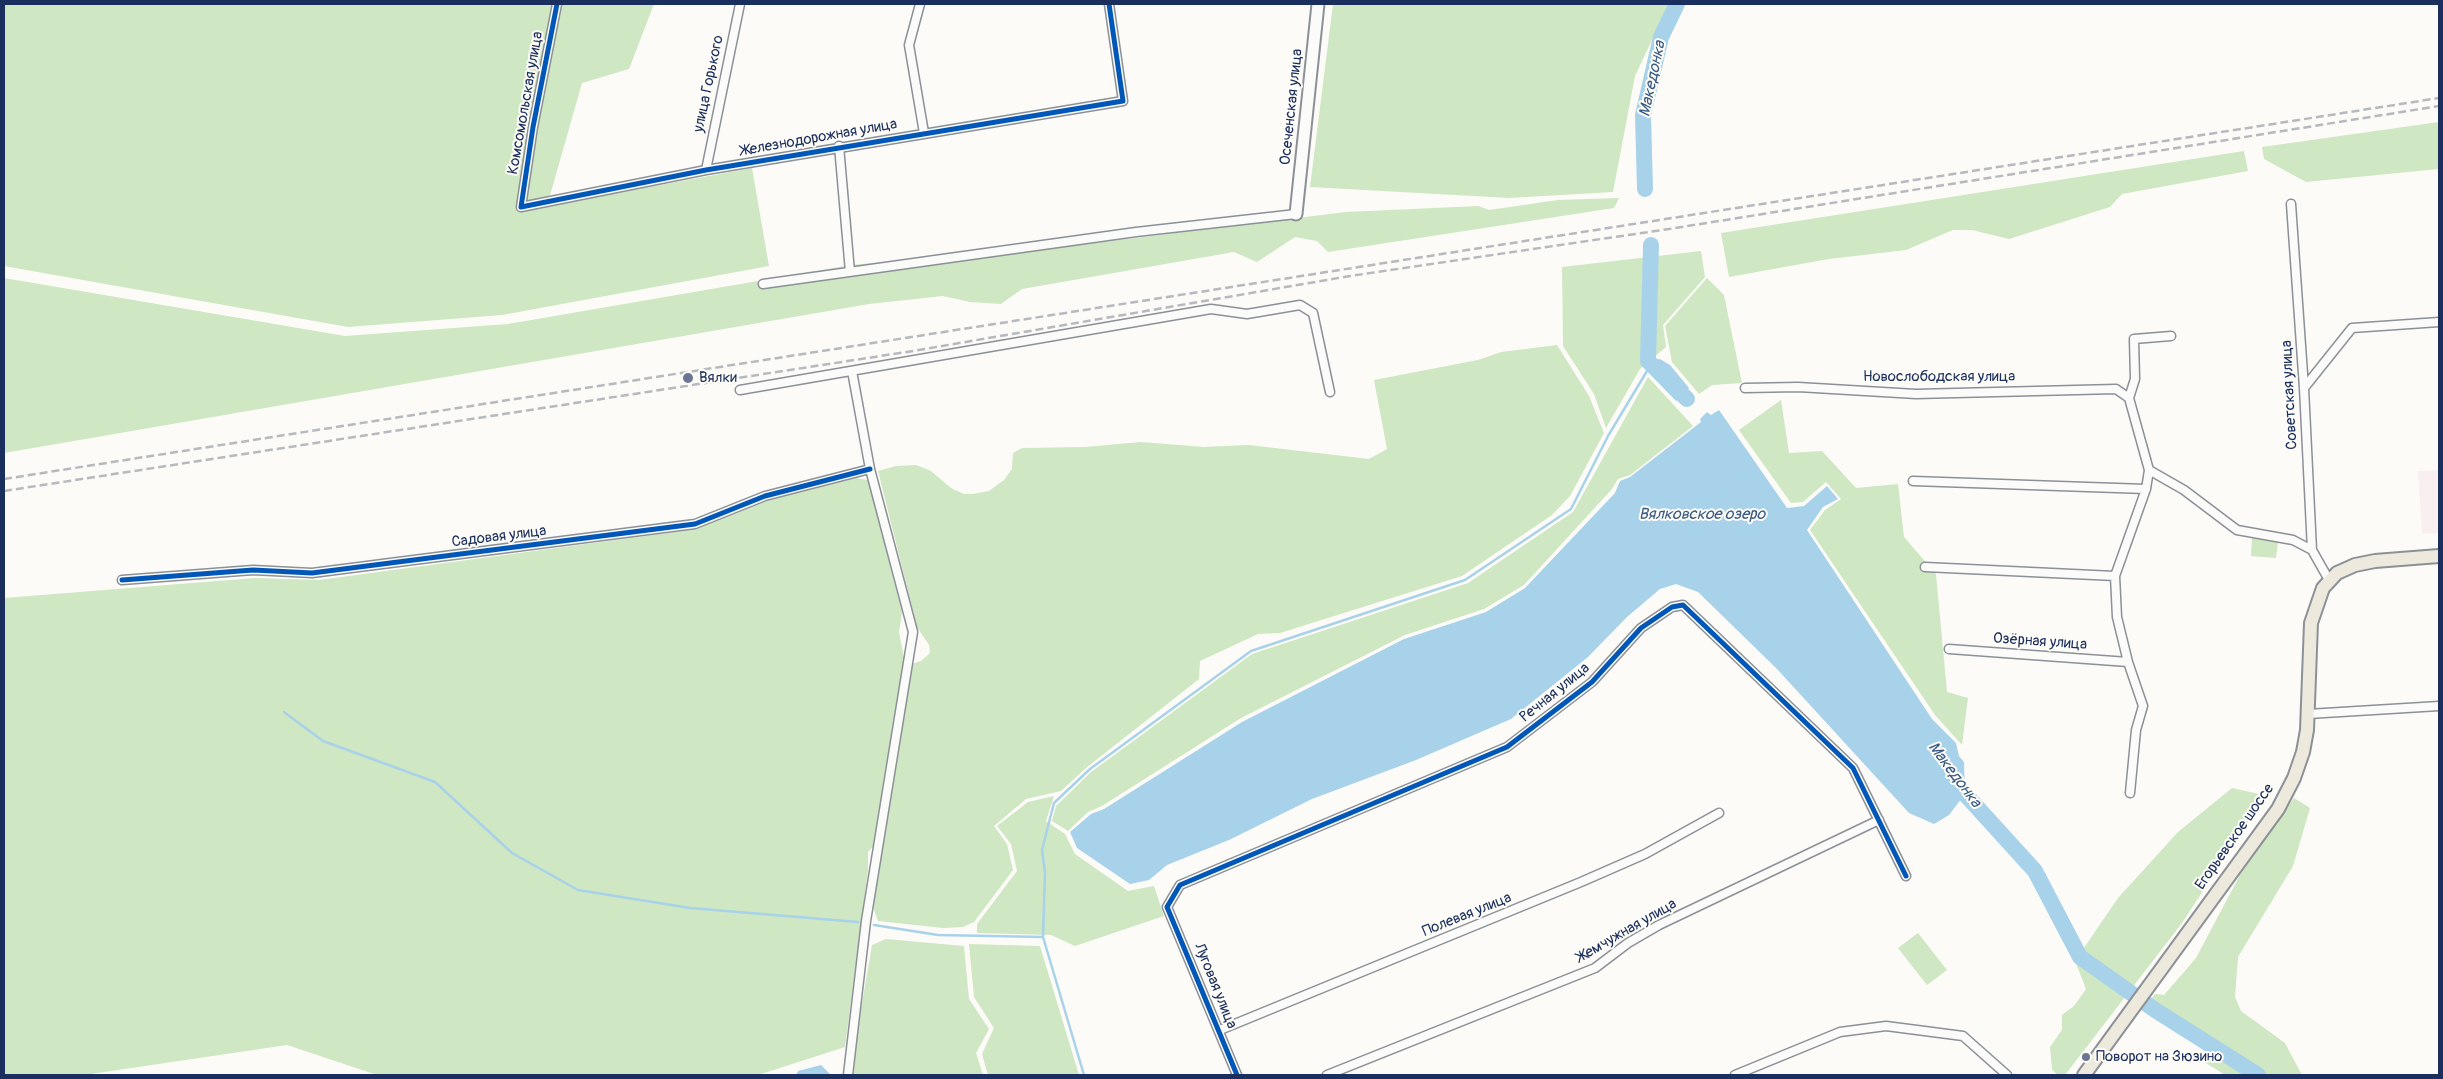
<!DOCTYPE html>
<meta charset="utf-8">
<style>
body{margin:0}
#map{position:relative;width:2443px;height:1079px;overflow:hidden;background:#fcfbf8;font-family:Pangolin,sans-serif}
canvas{display:block}
.frame{position:absolute;inset:0;border:5px solid #1b2f5e;pointer-events:none}
</style>
<div id="map">
<canvas width="2443" height="1079"></canvas>
<div class="frame"></div>
</div>
<script>
const context = document.querySelector('canvas').getContext('2d');
context.lineJoin = 'round';
function fill(path, color) { context.fillStyle = color; context.fill(path, 'evenodd'); }
const poly = rows => new Path2D(rows.map(r => 'M' + r).join(''));
function stroke(path, color, width, dash) { context.strokeStyle = color; context.lineWidth = width; context.lineCap = dash ? 'butt' : 'round'; context.setLineDash(dash || []); context.stroke(path); }
function write(font, color, halo, rows, align = 'center') {
  context.font = font + ' Pangolin,sans-serif'; context.lineWidth = 4; context.setLineDash([]); context.textBaseline = 'middle'; context.strokeStyle = halo; context.fillStyle = color; for (const [text, x, y, turn = 0] of rows) {
    context.save(); context.translate(x, y); context.rotate((+turn || 0) * Math.PI / 180); context.textAlign = isNaN(turn) ? turn : align; if (halo) context.strokeText(text, 0, 0); context.fillText(text, 0, 0); context.restore();
  }
}
const built = poly([
 [2439,470,2439,533,2422,534,2418,471]
]);
const green = poly([
 [4,4,654,4,629,69,582,83,547,206,752,168,769,266,502,315,348,327,4,266],
 [1333,4,1669,4,1635,76,1613,192,1509,198,1310,187],
 [2439,122,2439,169,2306,182,2264,159,2262,147],
 [2244,151,2248,171,2122,194,2110,207,2009,239,1972,230,1953,230,1906,250,1829,259,1729,277,1721,233],
 [1619,198,1614,208,1328,252,1317,241,1295,237,1257,262,1234,252,1022,289,1001,304,970,302,943,296,869,304,4,453,4,278,345,336,508,324,851,265,1086,244,1346,212,1478,206,1489,210,1558,200],
 [1701,251,1705,277,1663,325,1666,347,1640,369,1606,428,1594,394,1563,346,1562,267],
 [1707,278,1724,295,1742,383,1712,385,1699,394,1672,362,1665,326],
 [1557,345,1589,396,1604,433,1570,496,1552,515,1462,576,1280,633,1258,634,1200,661,1199,679,1086,768,1061,791,1026,799,994,826,1007,844,1013,870,974,922,963,927,943,928,878,921,873,907,912,664,921,661,930,653,929,645,917,627,878,471,896,466,916,465,931,471,951,488,964,494,973,494,989,491,1004,480,1012,469,1013,453,1022,448,1085,447,1141,442,1204,447,1249,445,1369,459,1387,449,1374,380,1478,360,1501,352],
 [1648,377,1693,426,1630,475,1618,479,1612,489,1524,585,1484,609,1405,635,1241,718,1102,806,1088,812,1068,831,1052,821,1056,806,1091,772,1252,654,1468,583,1573,512],
 [1781,400,1789,453,1822,451,1856,488,1898,484,1904,537,1936,574,1947,692,1968,698,1962,745,1935,715,1810,530,1825,510,1841,499,1826,482,1803,502,1791,503,1739,430],
 [856,478,868,480,902,612,899,632,904,658,877,842,868,852,868,870,845,1047,758,1075,377,1075,287,1045,84,1075,4,1075,4,598,255,578,319,580,697,529,767,501],
 [2252,538,2278,542,2276,558,2251,556],
 [2232,788,2259,794,2261,802,2182,923,2065,1075,2057,1075,2052,1069,2050,1047,2062,1030,2062,1015,2074,1006,2086,989,2075,961,2118,898,2178,832],
 [1054,796,1046,821,1065,834,1075,854,1128,891,1154,886,1164,916,1075,946,1051,935,977,933,977,924,1017,871,1011,844,997,826,1028,802],
 [2294,798,2310,808,2293,866,2238,957,2235,997,2241,1011,2285,1043,2302,1075,2225,1075,2206,1063,2199,1029,2151,1000,2155,994,2164,995,2196,958,2240,875],
 [1918,933,1947,970,1927,985,1898,948],
 [886,939,964,946,969,999,989,1029,976,1053,983,1075,852,1075,856,1038,872,945],
 [969,944,1040,946,1079,1075,988,1075,982,1054,994,1028,974,997]
]);
const water = poly([
 [1660,359,1670,365,1689,388,1686,392,1690,395,1684,402,1679,398,1676,401,1647,371,1648,361],
 [1719,410,1787,508,1804,506,1827,486,1838,499,1823,507,1807,530,1932,719,1956,743,1959,756,1964,762,1965,794,1949,815,1934,824,1909,813,1777,669,1698,592,1676,584,1660,589,1627,617,1588,657,1511,719,1416,760,1312,799,1229,840,1167,865,1149,880,1130,884,1077,848,1070,832,1091,814,1104,809,1242,722,1404,639,1486,612,1525,588,1615,493,1620,481,1630,477,1701,422,1700,419,1707,412,1711,415],
 [821,1065,831,1075,796,1075,798,1071]
]);
const stream = poly([
 [284,712,323,741,435,782,512,853,578,890,690,908,858,922],
 [874,925,938,935,1043,937],
 [1084,1075,1043,937,1045,873,1042,850,1054,803,1090,769,1251,651,1465,580,1571,509,1608,436,1647,371]
]);
const river = poly([
 [1645,189,1643,115,1661,37,1677,4],
 [1651,245,1648,361,1687,399],
 [1953,777,1965,794,2035,871,2080,957,2155,1010,2258,1075]
]);
const street = poly([
 [557,4,533,127,521,207,706,170,1123,101,1109,4],
 [920,4,909,45,924,133],
 [839,146,850,272],
 [706,170,740,4],
 [2291,204,2304,388,2312,550,2329,580],
 [763,284,1136,232,1296,214],
 [1745,388,1798,387,1916,394,2116,389,2129,398],
 [2304,388,2352,328,2439,322],
 [740,390,1211,309,1247,314,1300,305,1313,313,1330,392],
 [2129,398,2149,470,2184,490,2237,530,2293,540,2312,550],
 [2129,398,2135,379,2134,339,2171,336],
 [1913,481,2146,489],
 [1925,567,2115,576],
 [122,580,253,570,312,573,695,524,765,496,870,469],
 [1949,649,2128,662],
 [2308,714,2439,706],
 [2130,793,2136,730,2143,706,2128,662,2117,617,2115,576,2146,489,2149,470],
 [1220,1030,1581,882,1645,854,1719,813],
 [848,1075,866,921,913,632,870,469,852,371],
 [1237,1075,1167,907,1180,885,1507,747,1592,682,1641,628,1672,607,1683,605,1853,768,1906,876],
 [1327,1075,1595,968,1628,943,1659,925,1879,820],
 [1735,1075,1840,1032,1886,1026,1963,1036,2007,1075]
]);
const secondary = poly([
 [1296,214,1318,4]
]);
const primary = poly([
 [2084,1075,2278,809,2294,778,2303,752,2307,730,2311,623,2323,588,2337,573,2355,565,2375,561,2439,556]
]);
const rail = poly([
 [4,479,2439,98],
 [4,491,913,351,1350,276,1669,229,2439,106]
]);
const cycleway = poly([
 [557,4,533,127,521,207,706,170,1123,101,1109,4],
 [122,580,253,570,312,573,695,524,765,496,870,469],
 [1237,1075,1167,907,1180,885,1507,747,1592,682,1641,628,1672,607,1683,605,1853,768,1906,876]
]);
const markers = [
 [688,378,6,"#6a7694"],
 [2086,1057,5,"#6a7694"]
];
const streetNames = [
 ["улица Горького",709,84,-78],
 ["Комсомольская улица",526,103,-80],
 ["Осеченская улица",1292,107,-84],
 ["Железнодорожная улица",819,138,-10],
 ["Новослободская улица",1939,377],
 ["Советская улица",2290,395,-93],
 ["Садовая улица",499,537,-7],
 ["Озёрная улица",2040,642,4],
 ["Речная улица",1555,693,-39],
 ["Егорьевское шоссе",2235,837,-55],
 ["Полевая улица",1467,915,-22],
 ["Жемчужная улица",1627,931,-30],
 ["Луговая улица",1215,986,68]
];
const poiNames = [
 ["Вялки",699,378],
 ["Поворот на Зюзино",2096,1057]
];
const waterNames = [
 ["Македонка",1653,79,-78],
 ["Вялковское озеро",1702,515],
 ["Македонка",1954,775,53]
];
fill(built, '#f9eff1');
fill(green, '#cfe7c2');
fill(water, '#a8d2ea');
stroke(stream, '#a8d2ea', 2.5);
stroke(river, '#a8d2ea', 16);
stroke(street, '#8c9097', 11);
stroke(secondary, '#8c9097', 15);
stroke(primary, '#8c9097', 16);
stroke(street, '#fbfbf9', 8);
stroke(secondary, '#fbfbf9', 11);
stroke(primary, '#edeadd', 12);
stroke(rail, '#b6b9bd', 2.5, [8, 4]);
stroke(cycleway, '#0057b8', 5);
for (const [x, y, r, color] of markers) { const dot = new Path2D(); dot.arc(x, y, r, 0, 2 * Math.PI); context.fillStyle = color; context.fill(dot); stroke(dot, '#fdfcf7', 2); }
write('15px', '#1b2f5e', '#fdfcf7', streetNames);
write('15px', '#1b2f5e', '#fdfcf7', poiNames, 'left');
write('italic 16px', '#3a5b86', '#fdfcf7', waterNames);
</script>
